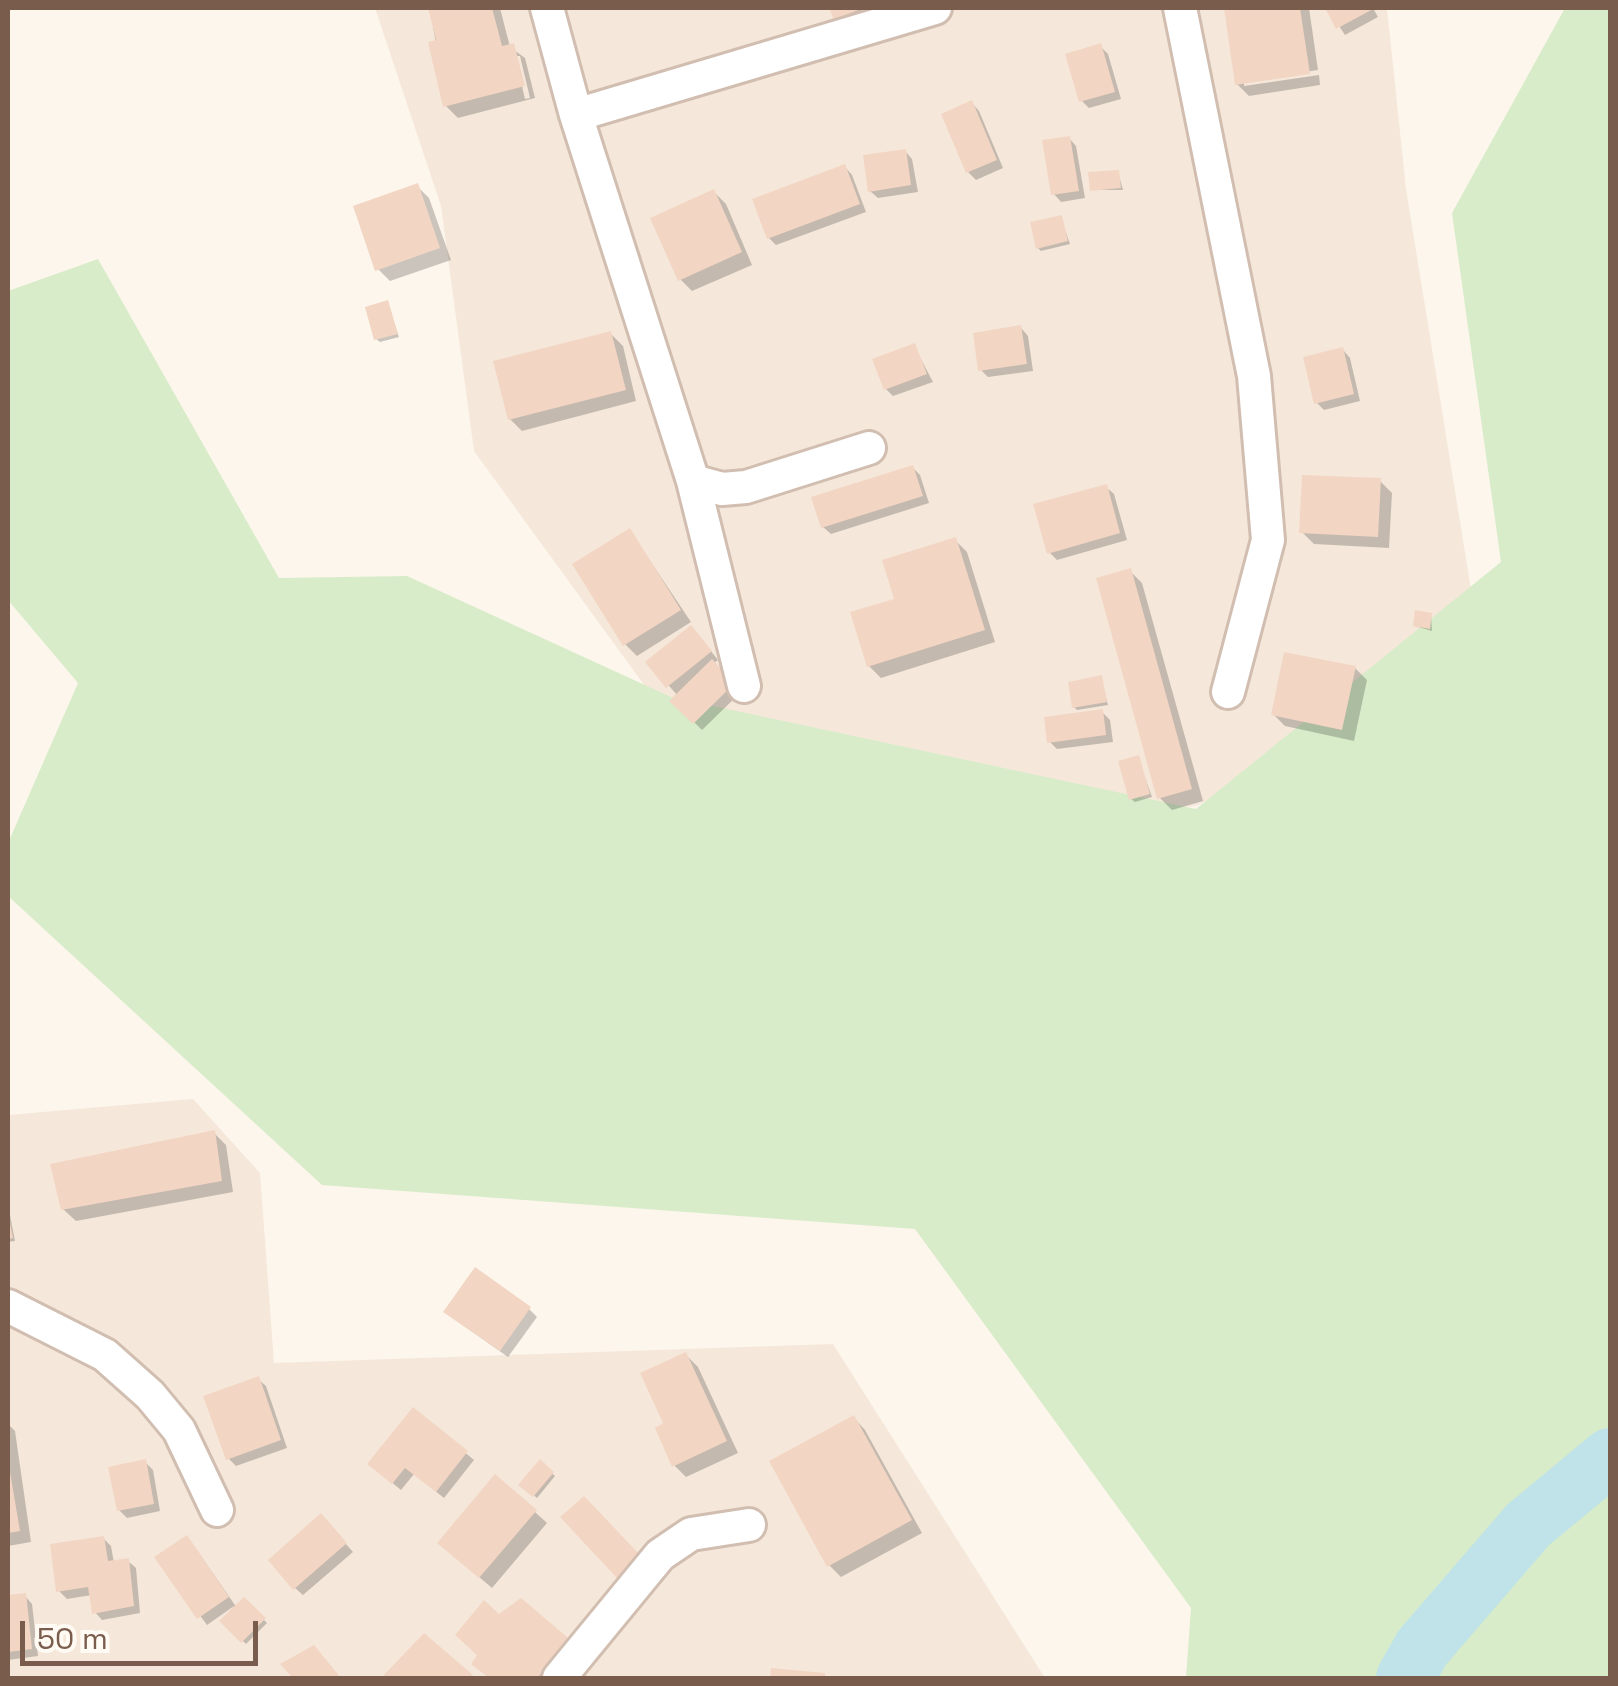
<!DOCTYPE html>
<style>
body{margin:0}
#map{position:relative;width:1618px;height:1686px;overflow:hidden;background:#fdf6ec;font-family:"Space Grotesk",sans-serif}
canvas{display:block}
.frame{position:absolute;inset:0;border:10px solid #7a5c4d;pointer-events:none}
.scale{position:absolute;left:20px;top:1621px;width:238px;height:45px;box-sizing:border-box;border:5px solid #7a5c4d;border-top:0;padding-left:12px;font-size:30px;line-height:35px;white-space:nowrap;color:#7a5c4d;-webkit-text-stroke:8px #fffaf3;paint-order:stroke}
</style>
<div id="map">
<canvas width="1618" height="1686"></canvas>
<div class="frame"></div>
<div class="scale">50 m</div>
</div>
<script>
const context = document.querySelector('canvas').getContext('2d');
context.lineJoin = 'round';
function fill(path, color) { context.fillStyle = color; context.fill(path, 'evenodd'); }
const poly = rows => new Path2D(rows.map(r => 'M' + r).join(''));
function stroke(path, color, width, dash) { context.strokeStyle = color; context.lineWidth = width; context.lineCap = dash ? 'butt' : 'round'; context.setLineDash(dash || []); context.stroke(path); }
const residential = poly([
 [375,8,1387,8,1406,189,1475,614,1343,733,1196,806,1110,813,679,733,474,451,441,206],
 [193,1099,260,1173,274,1363,833,1344,1045,1678,8,1678,8,1115]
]);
const green = poly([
 [1565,8,1610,8,1610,1678,1186,1678,1191,1608,915,1229,322,1185,8,896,8,843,78,683,8,600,8,291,98,259,279,578,407,576,671,697,1196,809,1501,562,1452,213]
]);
const shadow = poly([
 [430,8,500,8,510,47,525,58,535,98,458,118,446,106],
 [515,56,520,56,530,98,525,99],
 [832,8,902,8,848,31],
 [1227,8,1309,8,1318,70,1244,81,1244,86,1319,75,1320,85,1249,96,1237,84],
 [1327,8,1373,8,1378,17,1345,35],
 [1100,46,1108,54,1121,99,1089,108,1082,101],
 [972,103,979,111,1003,168,976,180,968,172],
 [1069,138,1076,146,1085,198,1061,202,1054,194],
 [905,151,912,159,918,192,878,198,870,191],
 [845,167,852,175,866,212,776,245,769,238],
 [1118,172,1123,190,1092,190],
 [417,186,429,198,451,260,390,281,378,269],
 [714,192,726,204,752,265,692,291,680,279],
 [1061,218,1070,244,1041,251,1038,248],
 [387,303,399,337,380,342,376,339],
 [1021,328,1028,336,1033,371,988,377,981,370],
 [611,334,623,346,636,401,522,431,510,419],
 [914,346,933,382,893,396,886,389],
 [1343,350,1350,358,1360,401,1324,410,1316,402],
 [912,467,920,475,929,503,831,534,823,527],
 [1380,481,1392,493,1389,548,1314,544,1302,532],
 [1106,487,1114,494,1127,540,1057,560,1049,552],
 [630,531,691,622,637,656,625,644],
 [955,540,967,552,995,642,881,678,869,666,897,600],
 [1130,571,1142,583,1203,801,1172,810,1160,798],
 [1431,615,1432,631,1415,626],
 [699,636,718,660,713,664,741,692,702,730,673,701,678,696,648,662],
 [1355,668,1367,680,1354,741,1285,726,1273,714],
 [1101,678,1108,705,1077,710,1074,707],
 [1102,712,1110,720,1113,742,1057,749,1050,742],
 [1138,758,1152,797,1135,802,1131,799],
 [214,1133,226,1145,233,1192,76,1221,63,1209],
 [8,1205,15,1241,8,1242],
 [529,1309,537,1317,508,1357,454,1319],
 [686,1355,698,1367,738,1453,686,1477,674,1465,666,1425],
 [258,1379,266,1386,287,1448,236,1466,228,1458],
 [414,1410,474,1460,444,1498,414,1474,401,1490,378,1471],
 [854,1418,865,1430,922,1533,841,1577,829,1565],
 [8,1424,15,1431,31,1542,8,1546],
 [145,1462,153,1470,160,1511,127,1518,119,1510],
 [540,1463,555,1476,537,1498,522,1485],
 [535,1512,547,1523,492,1588,452,1554],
 [328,1524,353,1552,303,1595,295,1588],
 [104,1539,111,1546,114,1563,128,1561,136,1568,140,1613,102,1620,95,1612,92,1595,67,1599,59,1591],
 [194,1546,237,1608,244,1600,267,1623,246,1644,223,1621,234,1606,207,1625,158,1558],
 [25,1596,32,1604,38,1656,8,1660,8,1598],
 [499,1618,560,1678,489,1678,474,1664]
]);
const river = poly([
 [1405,1678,1422,1648,1528,1525,1610,1457]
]);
const building = poly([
 [428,8,492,8,502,46,514,43,525,86,443,107,428,42,436,40],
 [829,8,863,8,834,20],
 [1224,8,1300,8,1310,74,1235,85],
 [1325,8,1375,8,1336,29],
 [1101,43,1115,92,1079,102,1065,54],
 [972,100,997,160,966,173,941,114],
 [1070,136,1079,191,1051,195,1042,140],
 [906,149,911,185,868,192,863,155],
 [845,164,860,204,767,239,752,199],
 [1119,170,1121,188,1090,191,1088,172],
 [418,183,440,248,375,271,353,206],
 [714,189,742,252,678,281,650,218],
 [1062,215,1068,241,1036,249,1030,222],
 [388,300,398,334,374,340,365,307],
 [1021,325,1027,364,978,371,973,333],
 [611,331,626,390,508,420,493,361],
 [915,343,927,374,884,390,872,359],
 [1343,347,1354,394,1314,404,1303,357],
 [913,465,923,496,821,528,811,497],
 [1302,475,1381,478,1378,537,1299,533],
 [1107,484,1120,533,1047,554,1033,504],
 [630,528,681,610,623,646,572,564],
 [956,537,985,630,867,667,850,612,894,599,882,560],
 [1131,568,1192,789,1157,799,1096,578],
 [1415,610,1432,613,1430,629,1413,626],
 [691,625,712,651,666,688,645,662],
 [1284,652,1356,666,1342,730,1271,715],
 [712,659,735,683,693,724,669,701],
 [1102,675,1107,702,1072,708,1068,682],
 [1103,709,1106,735,1047,743,1044,717],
 [1139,755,1150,794,1129,800,1118,761],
 [215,1130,222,1181,61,1210,50,1164],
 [8,1214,13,1238,8,1239],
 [475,1267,531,1307,500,1351,443,1312],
 [686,1352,727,1441,672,1467,655,1428,663,1423,640,1373],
 [259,1376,281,1440,226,1460,203,1396],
 [413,1407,468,1451,436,1492,405,1468,392,1484,367,1464],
 [854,1415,912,1520,827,1567,769,1461],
 [146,1459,154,1504,117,1511,108,1467],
 [540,1459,554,1472,533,1497,518,1485],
 [8,1460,20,1531,8,1533],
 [495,1474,537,1510,479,1578,437,1543],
 [584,1496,641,1556,617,1578,560,1517],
 [321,1513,347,1543,293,1590,268,1560],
 [187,1535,229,1597,197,1619,154,1557],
 [104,1536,108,1561,129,1558,134,1606,92,1614,88,1587,56,1592,50,1544],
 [26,1593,32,1649,8,1652,8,1595],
 [244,1597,266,1618,241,1643,219,1621],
 [521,1598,573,1642,537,1678,489,1678,471,1664,477,1655,455,1635,484,1600,499,1614],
 [424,1633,473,1675,470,1678,381,1678],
 [314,1645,341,1678,289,1678,291,1676,280,1664],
 [771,1668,825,1673,825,1678,770,1678]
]);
const street = poly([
 [547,8,576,115,693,481,744,686],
 [1180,8,1254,376,1268,540,1228,692],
 [576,115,935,8],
 [693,481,722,489,746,487,869,448],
 [8,1306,105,1355,150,1395,179,1430,217,1510],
 [559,1678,660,1555,691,1534,749,1525]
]);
fill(residential, '#f5e8da');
fill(green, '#d8ecc9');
fill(shadow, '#0003');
stroke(river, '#bfe3e8', 58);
fill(building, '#f3d5c3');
stroke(street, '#d1beb0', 38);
stroke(street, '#fff', 32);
</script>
